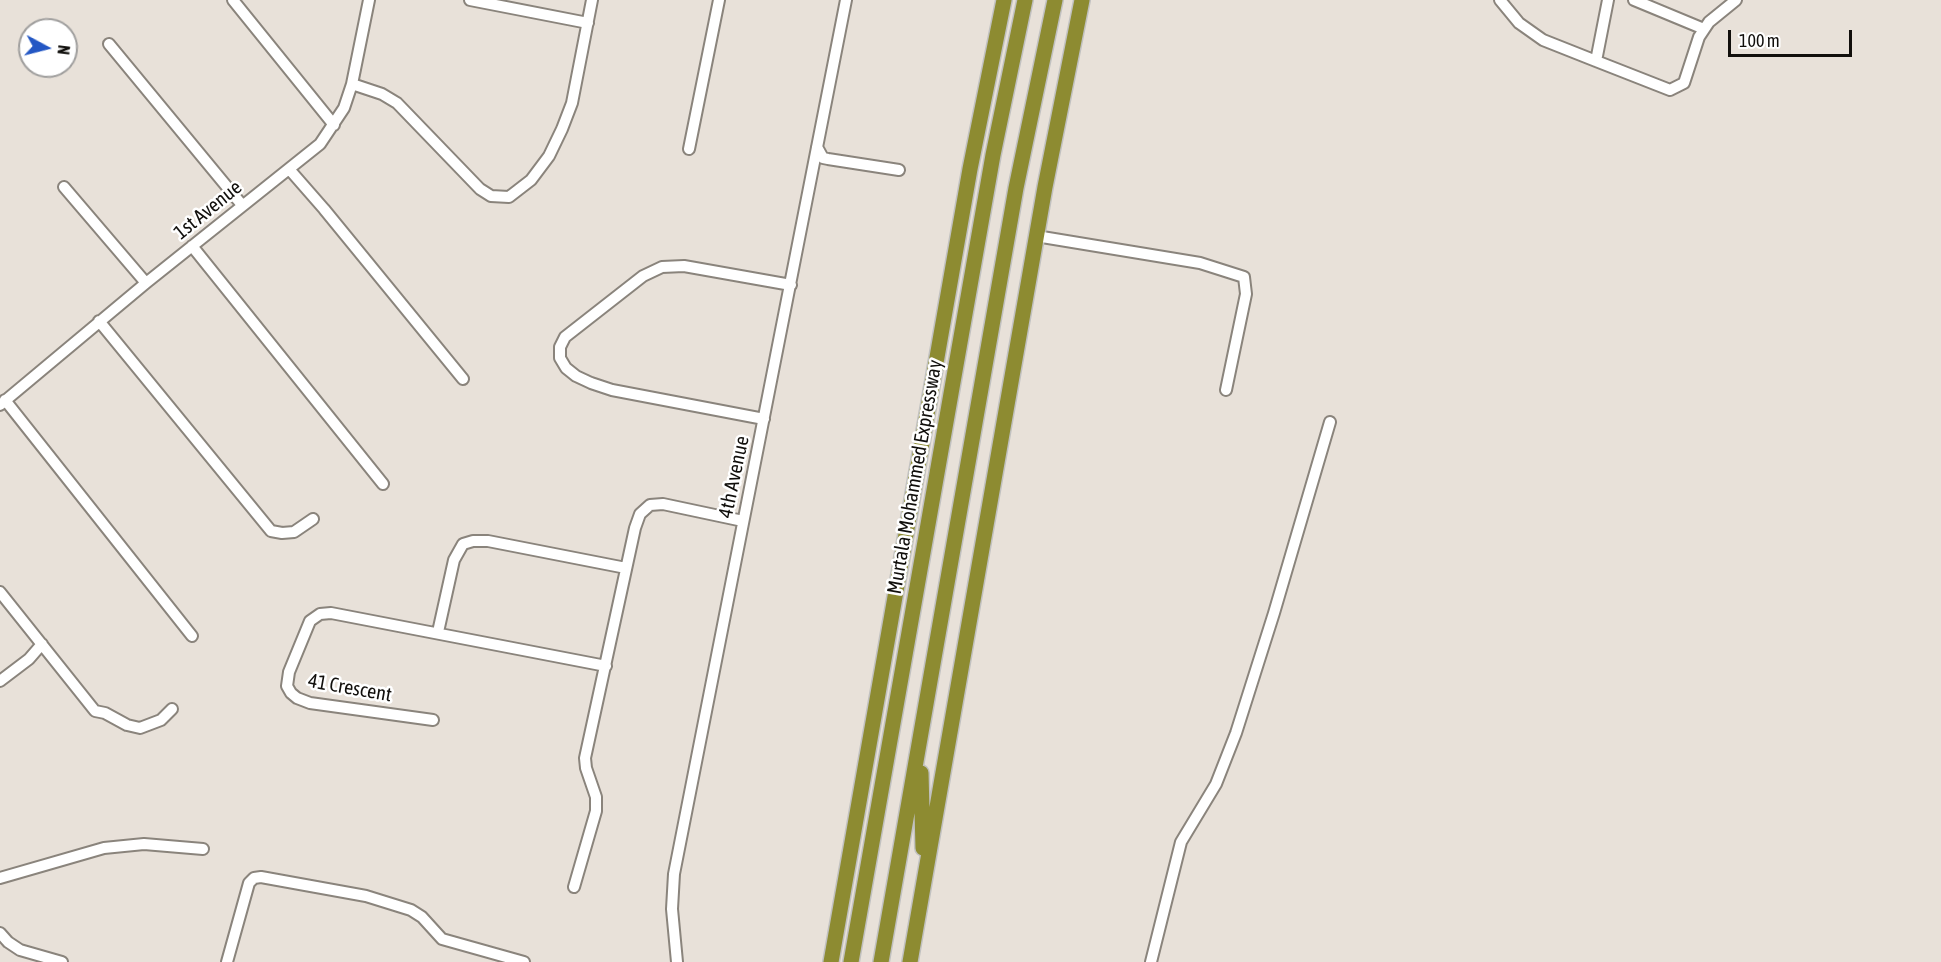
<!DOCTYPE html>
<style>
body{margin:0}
#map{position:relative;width:1941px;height:962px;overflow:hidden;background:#e8e1d9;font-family:"Asap Condensed",sans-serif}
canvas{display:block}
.north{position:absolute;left:18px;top:18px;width:60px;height:60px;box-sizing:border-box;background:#fff;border:2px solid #a09f9e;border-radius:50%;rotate:97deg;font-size:16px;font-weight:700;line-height:24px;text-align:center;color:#110f0c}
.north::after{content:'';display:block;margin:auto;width:21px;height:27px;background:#2357c4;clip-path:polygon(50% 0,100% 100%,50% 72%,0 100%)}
.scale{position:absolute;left:1728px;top:30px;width:124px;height:27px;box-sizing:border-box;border:3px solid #110f0c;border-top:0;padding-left:8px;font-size:18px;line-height:21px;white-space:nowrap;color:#110f0c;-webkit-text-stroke:4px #fff;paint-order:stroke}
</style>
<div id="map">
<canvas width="1941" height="962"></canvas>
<div class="north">N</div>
<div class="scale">100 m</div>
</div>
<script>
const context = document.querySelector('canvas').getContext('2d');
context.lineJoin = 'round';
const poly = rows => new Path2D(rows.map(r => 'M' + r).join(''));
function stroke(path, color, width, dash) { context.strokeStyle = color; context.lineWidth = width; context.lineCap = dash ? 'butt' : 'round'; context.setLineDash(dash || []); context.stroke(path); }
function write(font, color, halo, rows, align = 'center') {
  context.font = font + ' "Asap Condensed",sans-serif'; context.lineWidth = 5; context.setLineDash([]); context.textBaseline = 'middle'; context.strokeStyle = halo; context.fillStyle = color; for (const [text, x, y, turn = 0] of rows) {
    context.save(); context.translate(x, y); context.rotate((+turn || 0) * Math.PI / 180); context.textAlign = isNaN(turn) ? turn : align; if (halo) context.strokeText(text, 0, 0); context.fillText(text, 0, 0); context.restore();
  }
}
const minor = poly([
 [233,0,334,125],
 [470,0,588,23],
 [1500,0,1519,23,1543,40,1596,61],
 [1608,0,1596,61,1670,90,1684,83,1699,37,1709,22,1736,0],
 [1634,0,1704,29],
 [109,44,242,205],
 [352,84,382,94,397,103,480,189,491,196,509,197,531,180,549,156,562,129,572,103,592,0],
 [817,147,823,158,828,159,899,170],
 [689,149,719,0],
 [289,169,324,209,463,379],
 [64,187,146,283],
 [1036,236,1200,263,1244,277,1246,294,1226,390],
 [192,246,383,484],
 [99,321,271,531,282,533,294,532,313,519],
 [5,400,192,636],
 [0,405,146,283,320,144,344,108,352,84,369,0],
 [764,419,612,390,591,383,576,376,566,368,560,358,560,347,565,337,643,276,662,267,684,266,791,285],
 [0,592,95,711,105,713,127,725,140,728,161,720,172,709],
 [438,632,454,560,463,544,473,541,488,541,626,568],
 [0,681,29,659,42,644],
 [433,720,310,703,297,698,291,693,287,686,289,672,310,621,320,614,331,613,606,666],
 [0,878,104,848,144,844,203,849],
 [574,887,596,811,596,797,586,768,585,758,635,528,640,514,650,505,663,504,743,521],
 [0,933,8,942,20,950,62,962],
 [227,962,249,883,254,878,261,877,366,896,411,910,422,917,442,939,524,962],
 [677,962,672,909,674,874,846,0],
 [1151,962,1181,842,1216,784,1236,733,1274,613,1330,422]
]);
const highway = poly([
 [921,773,923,848],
 [831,962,970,169,1004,0],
 [851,962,993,155,1025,0],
 [881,962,1016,188,1055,0],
 [910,962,1045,187,1082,0]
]);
const streetNames = [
 ["1st Avenue",208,210,-39],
 ["4th Avenue",734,477,-78],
 ["Murtala Mohammed Expressway",915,477,-80],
 ["41 Crescent",350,688,10]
];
stroke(minor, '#8a847c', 14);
stroke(highway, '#c1c1c0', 18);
stroke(minor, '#fff', 10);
stroke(highway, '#8d8b31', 15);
write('20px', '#110f0c', '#fff', streetNames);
</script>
